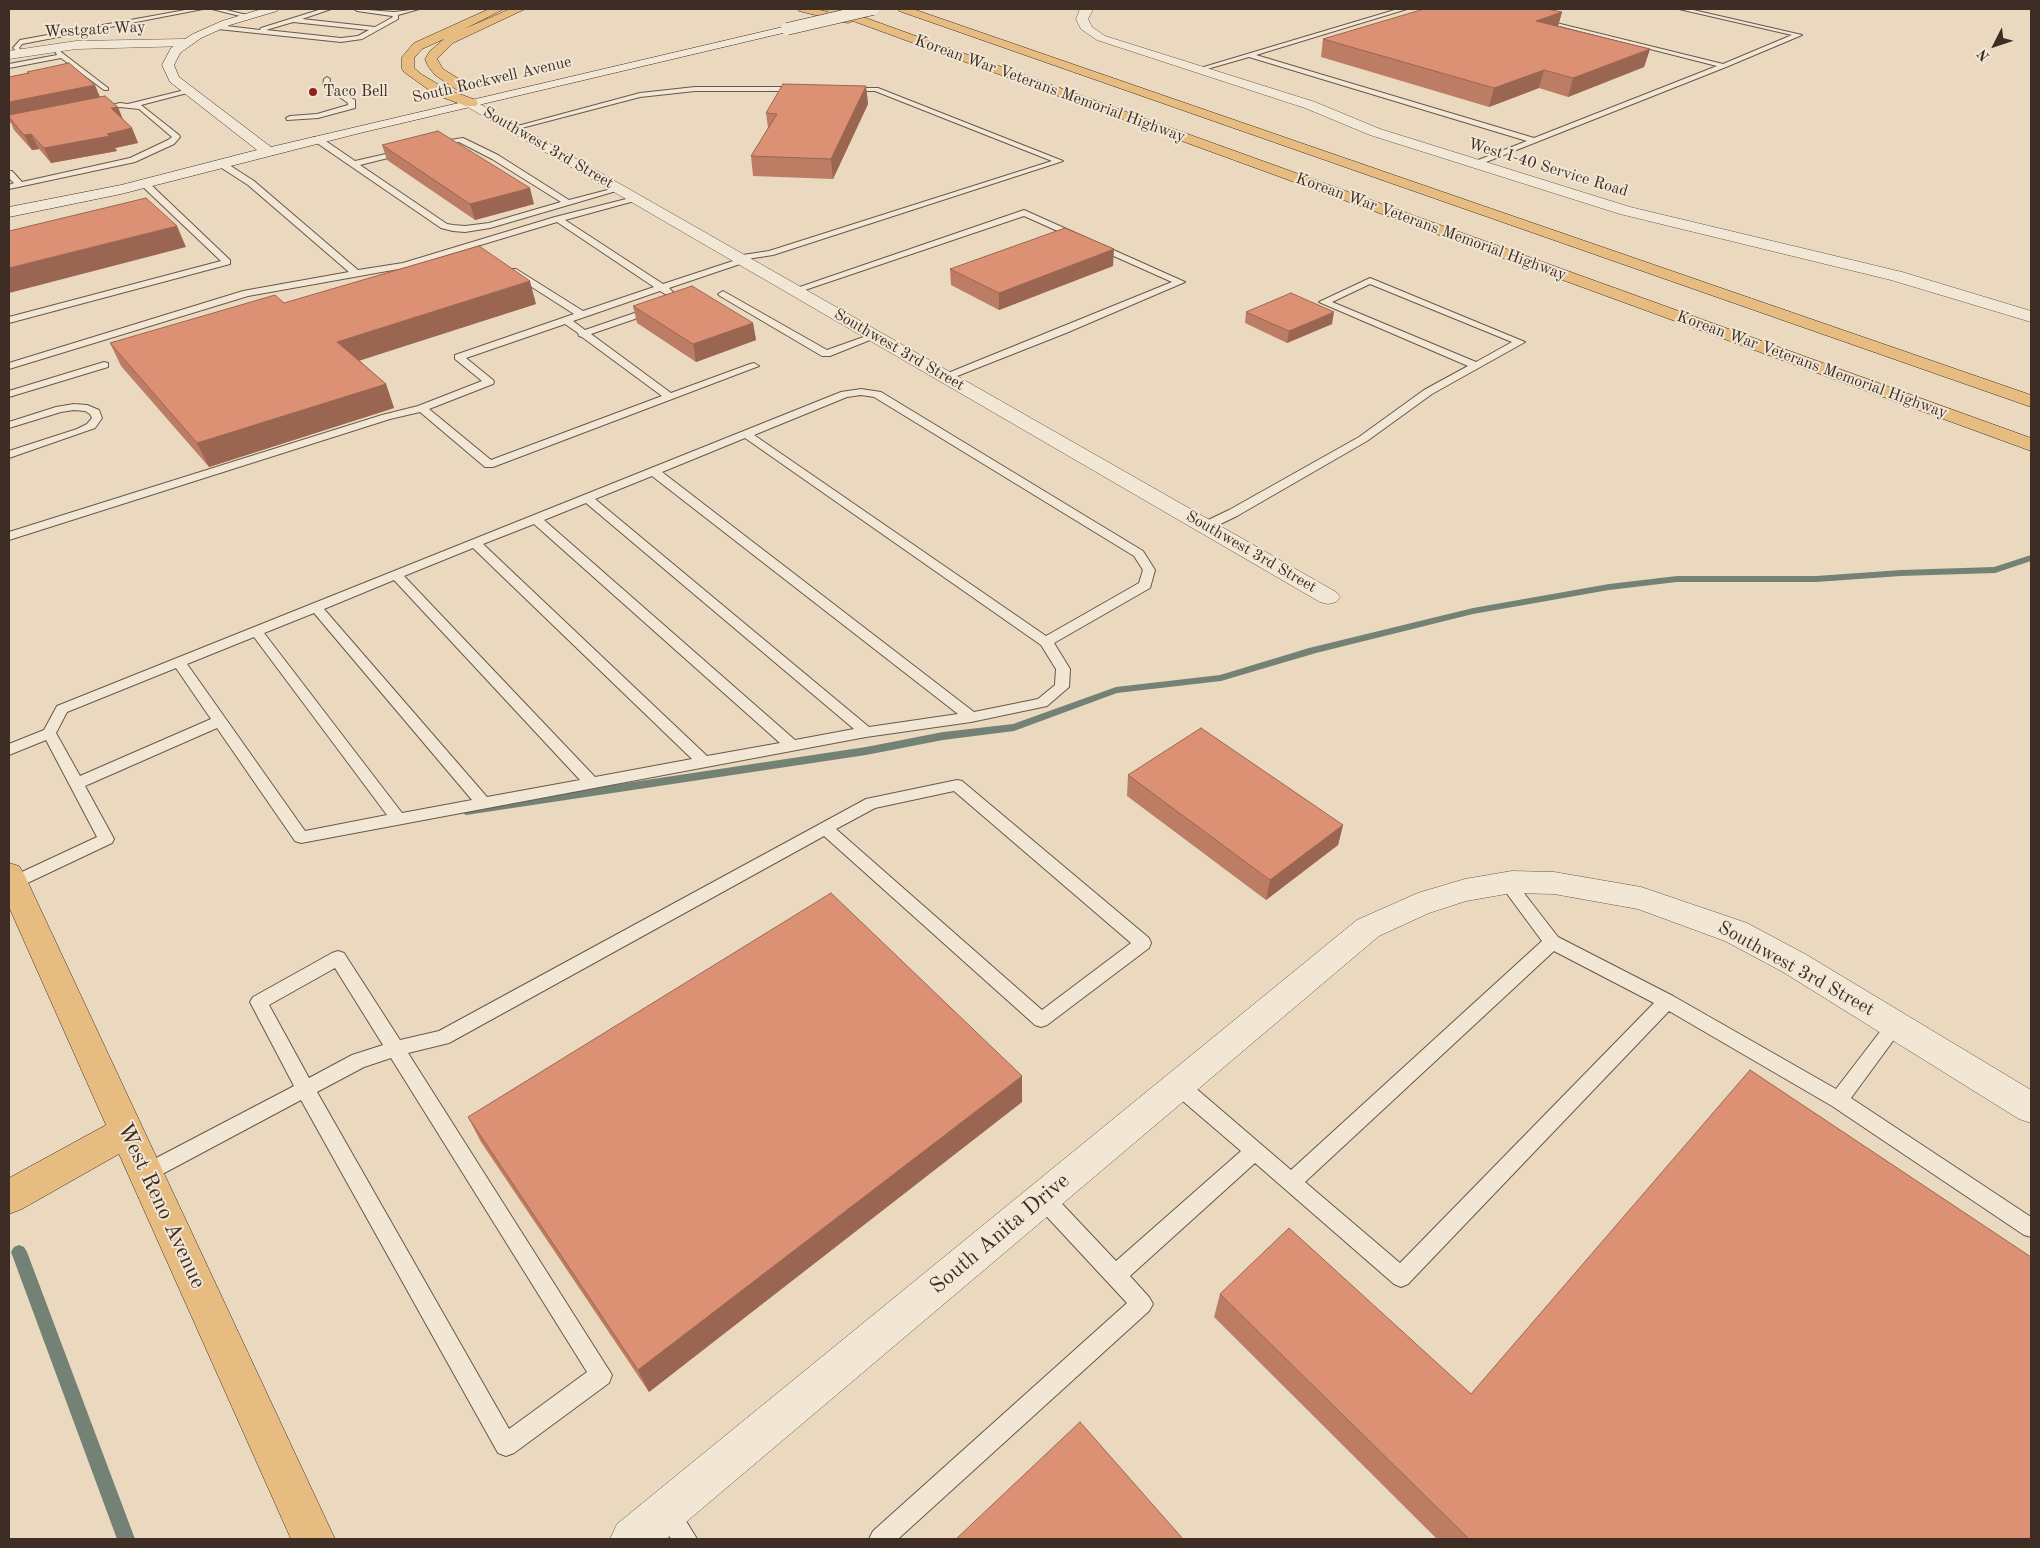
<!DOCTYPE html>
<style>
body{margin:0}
#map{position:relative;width:2040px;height:1548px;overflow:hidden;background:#ebd9bf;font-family:"Old Standard TT",serif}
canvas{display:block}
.frame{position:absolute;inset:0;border:10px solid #3d2d24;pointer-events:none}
.north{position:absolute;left:1970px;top:20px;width:50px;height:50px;-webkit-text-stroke:4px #f2e6d5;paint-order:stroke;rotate:229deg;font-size:14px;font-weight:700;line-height:20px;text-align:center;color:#3d2d24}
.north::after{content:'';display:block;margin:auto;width:18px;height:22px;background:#3d2d24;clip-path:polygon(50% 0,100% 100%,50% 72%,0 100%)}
</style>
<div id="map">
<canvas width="2040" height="1548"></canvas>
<div class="frame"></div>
<div class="north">N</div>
</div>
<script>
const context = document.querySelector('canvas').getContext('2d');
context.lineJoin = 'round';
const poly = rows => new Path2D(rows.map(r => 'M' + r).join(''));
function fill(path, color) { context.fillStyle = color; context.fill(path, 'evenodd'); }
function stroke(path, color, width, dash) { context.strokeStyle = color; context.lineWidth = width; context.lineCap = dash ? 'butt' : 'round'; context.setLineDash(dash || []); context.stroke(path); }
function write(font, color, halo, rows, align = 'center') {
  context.font = font + ' "Old Standard TT",serif'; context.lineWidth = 4; context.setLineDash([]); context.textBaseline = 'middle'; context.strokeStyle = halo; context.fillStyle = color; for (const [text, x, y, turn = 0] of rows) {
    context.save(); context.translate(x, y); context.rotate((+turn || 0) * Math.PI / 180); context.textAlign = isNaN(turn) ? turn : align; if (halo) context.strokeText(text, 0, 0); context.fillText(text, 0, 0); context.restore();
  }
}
const stream = poly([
 [2031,555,2031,561,1995,573,1901,576,1816,582,1677,582,1609,590,1473,614,1316,653,1221,681,1117,693,1014,731,943,740,866,755,466,815,460,811,466,807,866,747,943,732,1013,724,1116,687,1220,675,1309,648,1473,608,1609,584,1677,576,1816,576,1901,570,1994,567,2031,555],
 [19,1245,24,1247,27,1252,135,1539,117,1539,11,1252,14,1247,19,1245]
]);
const lane = poly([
 [191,9,203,9,22,44,19,48,24,53,21,55,13,48,20,40,191,9],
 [212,9,222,9,251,16,248,18,212,9],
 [322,9,331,9,302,19,375,27,393,17,392,16,357,11,354,9,394,12,419,9,398,15,398,19,362,39,341,42,218,29,215,27,218,25,260,30,261,28,322,9],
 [293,22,369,30,358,36,341,38,266,30,293,22],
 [1398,9,1407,9,1256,55,1534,138,1717,66,1536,20,1536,18,1723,64,1792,35,1679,9,1689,9,1802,35,1726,67,1476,166,1473,166,1473,162,1527,141,1249,57,1200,71,1197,69,1398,9],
 [53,46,57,46,61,52,108,88,108,90,104,90,61,58,9,68,9,64,57,55,53,46],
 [327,77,330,79,329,85,355,100,355,108,318,118,287,120,286,118,290,116,317,114,348,105,348,103,323,85,324,79,327,77],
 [695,87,801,87,805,89,801,91,695,91,640,97,514,130,510,128,640,93,695,87],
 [844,88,878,88,1063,161,773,255,747,259,746,262,669,288,673,292,671,294,665,294,660,291,573,321,585,330,652,307,658,307,658,311,591,334,671,393,750,364,754,363,759,366,493,467,485,467,420,412,390,419,9,540,9,532,382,415,418,406,482,381,455,359,455,355,574,314,510,273,510,269,516,269,583,311,654,287,557,222,404,268,248,296,9,369,9,363,243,291,349,272,248,185,217,165,217,161,223,161,254,181,358,270,403,263,555,217,638,196,638,200,565,220,663,284,736,260,736,256,769,251,1052,161,875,91,846,91,842,89,844,88],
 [565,324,578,333,579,336,582,337,662,396,491,460,429,409,493,384,494,382,493,380,466,358,565,324],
 [189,89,191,90,191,92,141,105,179,135,180,137,174,144,135,162,9,189,9,185,14,183,9,178,9,171,12,171,22,182,130,158,168,140,172,137,139,109,120,107,96,111,92,109,120,103,128,104,189,89],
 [314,137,320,137,355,161,408,149,408,153,360,165,447,224,453,225,465,226,489,223,561,202,492,159,459,142,432,147,428,145,429,143,463,138,498,155,569,200,619,187,623,189,490,228,465,232,453,231,441,228,314,141,314,137],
 [141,181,147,181,230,260,230,264,9,323,9,317,221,261,141,185,141,181],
 [1024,210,1185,282,1066,333,947,380,943,379,942,377,943,375,1172,282,1024,216,799,292,796,293,791,290,1024,210],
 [1370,278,1525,342,1432,394,1367,441,1237,516,1210,529,1202,529,1200,526,1202,523,1229,510,1359,437,1424,390,1468,366,1319,302,1370,278],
 [1370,284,1512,342,1476,362,1332,302,1370,284],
 [723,291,827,350,872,334,878,334,880,336,830,356,822,356,720,296,718,294,723,291],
 [104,362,108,363,108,367,9,397,9,391,104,362],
 [861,389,881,392,1143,551,1155,570,1150,588,1054,643,1070,669,1069,687,1047,706,971,722,866,737,301,843,295,841,217,728,85,786,114,839,112,843,19,887,13,889,9,888,9,878,97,837,46,740,9,755,9,744,44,730,57,706,841,392,861,389],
 [861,395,874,397,1134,556,1143,570,1139,583,1046,636,754,435,847,397,861,395],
 [745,438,1041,645,1056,669,1055,685,1038,699,974,712,662,472,745,438],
 [652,476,958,714,869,727,595,499,652,476],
 [586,503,854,729,795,740,544,520,586,503],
 [534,524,780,743,707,756,483,544,534,524],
 [473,548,692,759,595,777,404,576,473,548],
 [394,580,580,780,487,797,324,609,394,580],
 [314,613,472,800,402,813,264,633,314,613],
 [254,637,387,815,305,831,187,664,254,637],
 [176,668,211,719,80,776,56,733,67,712,176,668],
 [74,404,87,405,99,410,102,418,95,428,9,458,9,451,77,429,87,424,92,418,90,414,85,411,74,410,61,412,9,428,9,422,56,407,74,404],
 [957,780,962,781,1149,938,1151,943,1149,948,1047,1025,1041,1027,1035,1025,824,836,449,1043,408,1053,612,1375,609,1383,514,1453,506,1456,498,1453,301,1100,153,1179,146,1182,139,1179,136,1173,139,1167,294,1086,250,1002,253,997,332,953,338,951,344,953,400,1040,439,1031,866,799,957,780],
 [954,791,1131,943,1042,1010,836,829,875,808,954,791],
 [335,968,383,1045,352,1055,309,1078,269,1005,335,968],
 [391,1058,587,1372,509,1429,317,1092,364,1067,391,1058],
 [1507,877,1513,879,1558,937,1673,996,1836,1089,1889,1020,1895,1018,1901,1020,1904,1025,1901,1030,1851,1098,2031,1217,2031,1237,2024,1235,1832,1106,1669,1011,1408,1284,1401,1287,1394,1284,1255,1163,1130,1276,1149,1297,1153,1304,1149,1311,898,1539,869,1539,873,1531,1127,1303,1036,1205,1033,1198,1036,1191,1043,1189,1050,1191,1116,1261,1241,1151,1171,1091,1169,1085,1171,1079,1178,1077,1185,1079,1291,1170,1542,941,1499,883,1501,879,1507,877],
 [1554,951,1654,1003,1400,1263,1305,1182,1554,951],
 [667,1499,675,1503,697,1539,671,1539,655,1511,659,1503,667,1499]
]);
const street = poly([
 [1080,9,1093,9,1088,19,1092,27,1105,36,1315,102,1380,129,1630,207,1902,272,2031,311,2031,322,1891,280,1620,214,1370,135,1305,108,1097,40,1081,29,1076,19,1080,9],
 [184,39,188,40,190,43,188,46,76,49,9,59,9,51,76,41,184,39],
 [471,99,1336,592,1340,597,1336,602,1328,604,1320,602,466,106,464,103,471,99],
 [1512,871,1554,872,1641,887,1747,923,1805,954,2031,1090,2031,1123,2019,1119,1783,972,1725,941,1638,909,1554,894,1512,893,1466,901,1429,913,1379,936,666,1539,610,1539,617,1524,1357,920,1418,893,1465,879,1512,871]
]);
const secondary = poly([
 [262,9,279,9,277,11,230,25,201,38,180,53,174,65,179,77,271,147,787,26,793,29,787,32,360,133,121,194,9,217,9,207,121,185,257,150,170,82,162,65,171,48,193,34,222,21,262,9]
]);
const primary = poly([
 [9,863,19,866,24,874,335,1539,291,1539,119,1154,22,1209,9,1214,9,1178,106,1125,9,907,9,863]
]);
const highway = poly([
 [489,9,504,9,464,29,510,9,525,9,453,43,437,59,443,69,467,84,468,87,467,90,457,90,435,75,428,66,425,59,430,51,444,39,422,49,414,58,414,68,421,74,446,89,476,100,478,103,476,106,466,106,436,95,404,72,402,69,402,57,414,43,489,9],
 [798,9,816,9,828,12,826,9,841,9,2031,438,2031,451,853,21,848,23,799,11,798,9],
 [897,9,913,9,2031,395,2031,407,899,11,897,9]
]);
const secondaryBridge = poly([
 [787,29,873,9]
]);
const wall = poly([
 [1562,12,1558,26,1650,49,1644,67,1568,97,1539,88,1489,107,1321,57,1323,39],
 [27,72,100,97,132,128,138,143,115,148,117,151,51,163,39,149,32,150,14,130,11,123,9,123,9,77,28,73],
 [866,86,868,104,833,179,753,176,751,156,768,128,766,113],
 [382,145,534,204,475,220,387,160],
 [1113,266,999,310,951,285,950,269],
 [284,303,536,304,359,360,386,384,394,408,209,467,121,366,110,343],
 [633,306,753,323,756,340,696,362,637,323],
 [1246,312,1332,324,1287,343,1245,323],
 [1128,775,1343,825,1338,845,1266,900,1127,796],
 [1022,1102,649,1392,481,1142,468,1117],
 [1220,1294,1471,1394,2031,1539,1437,1539,1214,1317]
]);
const shadedWall = poly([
 [1562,12,1557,29,1536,21],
 [1650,49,1644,67,1568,97,1573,78],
 [1544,70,1539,88,1489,107,1494,88],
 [95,85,103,104,9,117,9,102],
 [866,86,868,104,833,179,831,159],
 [118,107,124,122,111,108],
 [132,128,138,143,115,148,117,151,51,163,44,148],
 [31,134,39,149,32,150,24,135],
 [530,188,534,204,475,220,470,204],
 [177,226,186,247,9,293,9,268],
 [1114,249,1113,266,999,310,999,293],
 [530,281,536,304,346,365,337,342],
 [1334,312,1332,324,1287,343,1289,331],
 [753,323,756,340,696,362,693,344],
 [386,384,394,408,209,467,197,443],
 [1343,825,1338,845,1266,900,1270,880],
 [1022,1076,1022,1102,649,1392,638,1370]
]);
const building = poly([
 [1424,9,1547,9,1562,12,1536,21,1650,49,1573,78,1544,70,1494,88,1323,39,1424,9],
 [69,63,95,85,9,102,9,77,29,73,27,72,69,63],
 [783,84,866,86,831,159,751,156,777,114,766,113,783,84],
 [105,96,118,107,111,108,132,128,107,134,110,136,44,148,31,134,24,135,9,117,9,115,105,96],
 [438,131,530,188,470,204,382,145,438,131],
 [146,198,177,226,9,268,9,231,146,198],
 [1065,228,1114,249,999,293,950,269,1065,228],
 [479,246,530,281,337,342,386,384,197,443,110,343,275,295,284,303,479,246],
 [692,286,753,323,693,344,633,306,692,286],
 [1291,293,1334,312,1289,331,1246,312,1291,293],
 [1201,728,1343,825,1270,880,1128,775,1201,728],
 [831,893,1022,1076,638,1370,468,1117,831,893],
 [1750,1070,2031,1257,2031,1539,1469,1539,1220,1294,1289,1228,1471,1394,1750,1070],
 [1080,1422,1183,1539,956,1539,1080,1422]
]);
const markers = [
 [313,92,5,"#8f2418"]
];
const farStreetnames = [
 ["Westgate Way",95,30,-3],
 ["South Rockwell Avenue",492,80,-13],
 ["Korean War Veterans Memorial Highway",1050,89,20],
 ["Southwest 3rd Street",548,148,30],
 ["West I-40 Service Road",1548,168,17],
 ["Korean War Veterans Memorial Highway",1431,227,20],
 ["Southwest 3rd Street",899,350,30],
 ["Korean War Veterans Memorial Highway",1812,365,20],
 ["Southwest 3rd Street",1251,552,30]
];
const farPoinames = [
 ["Taco Bell",323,92]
];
const streetNames = [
 ["Southwest 3rd Street",1796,969,29]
];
const nearStreetnames = [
 ["West Reno Avenue",161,1206,65],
 ["South Anita Drive",1000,1234,-40]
];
fill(stream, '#748276');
stroke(lane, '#68584b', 2);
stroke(street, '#68584b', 1);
stroke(secondary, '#3d2d24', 1);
stroke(primary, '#3d2d24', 1);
stroke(highway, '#3d2d24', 1);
fill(lane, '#f2e6d5');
fill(street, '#f2e6d5');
fill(secondary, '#f2e6d5');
fill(primary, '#e6bc80');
fill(highway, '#e6bc80');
stroke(secondaryBridge, '#3d2d24', 13, []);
stroke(secondaryBridge, '#f2e6d5', 12);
fill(wall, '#bd7d65');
fill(shadedWall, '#9a6652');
fill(building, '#dc9175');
stroke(building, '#9a6652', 1);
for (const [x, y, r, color] of markers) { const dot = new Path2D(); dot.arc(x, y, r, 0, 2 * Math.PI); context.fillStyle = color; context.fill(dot); stroke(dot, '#f2e6d5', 2); }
write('16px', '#3d2d24', '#f2e6d5', farStreetnames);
write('16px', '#3d2d24', '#f2e6d5', farPoinames, 'left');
write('19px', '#3d2d24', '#f2e6d5', streetNames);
write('22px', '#3d2d24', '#f2e6d5', nearStreetnames);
</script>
